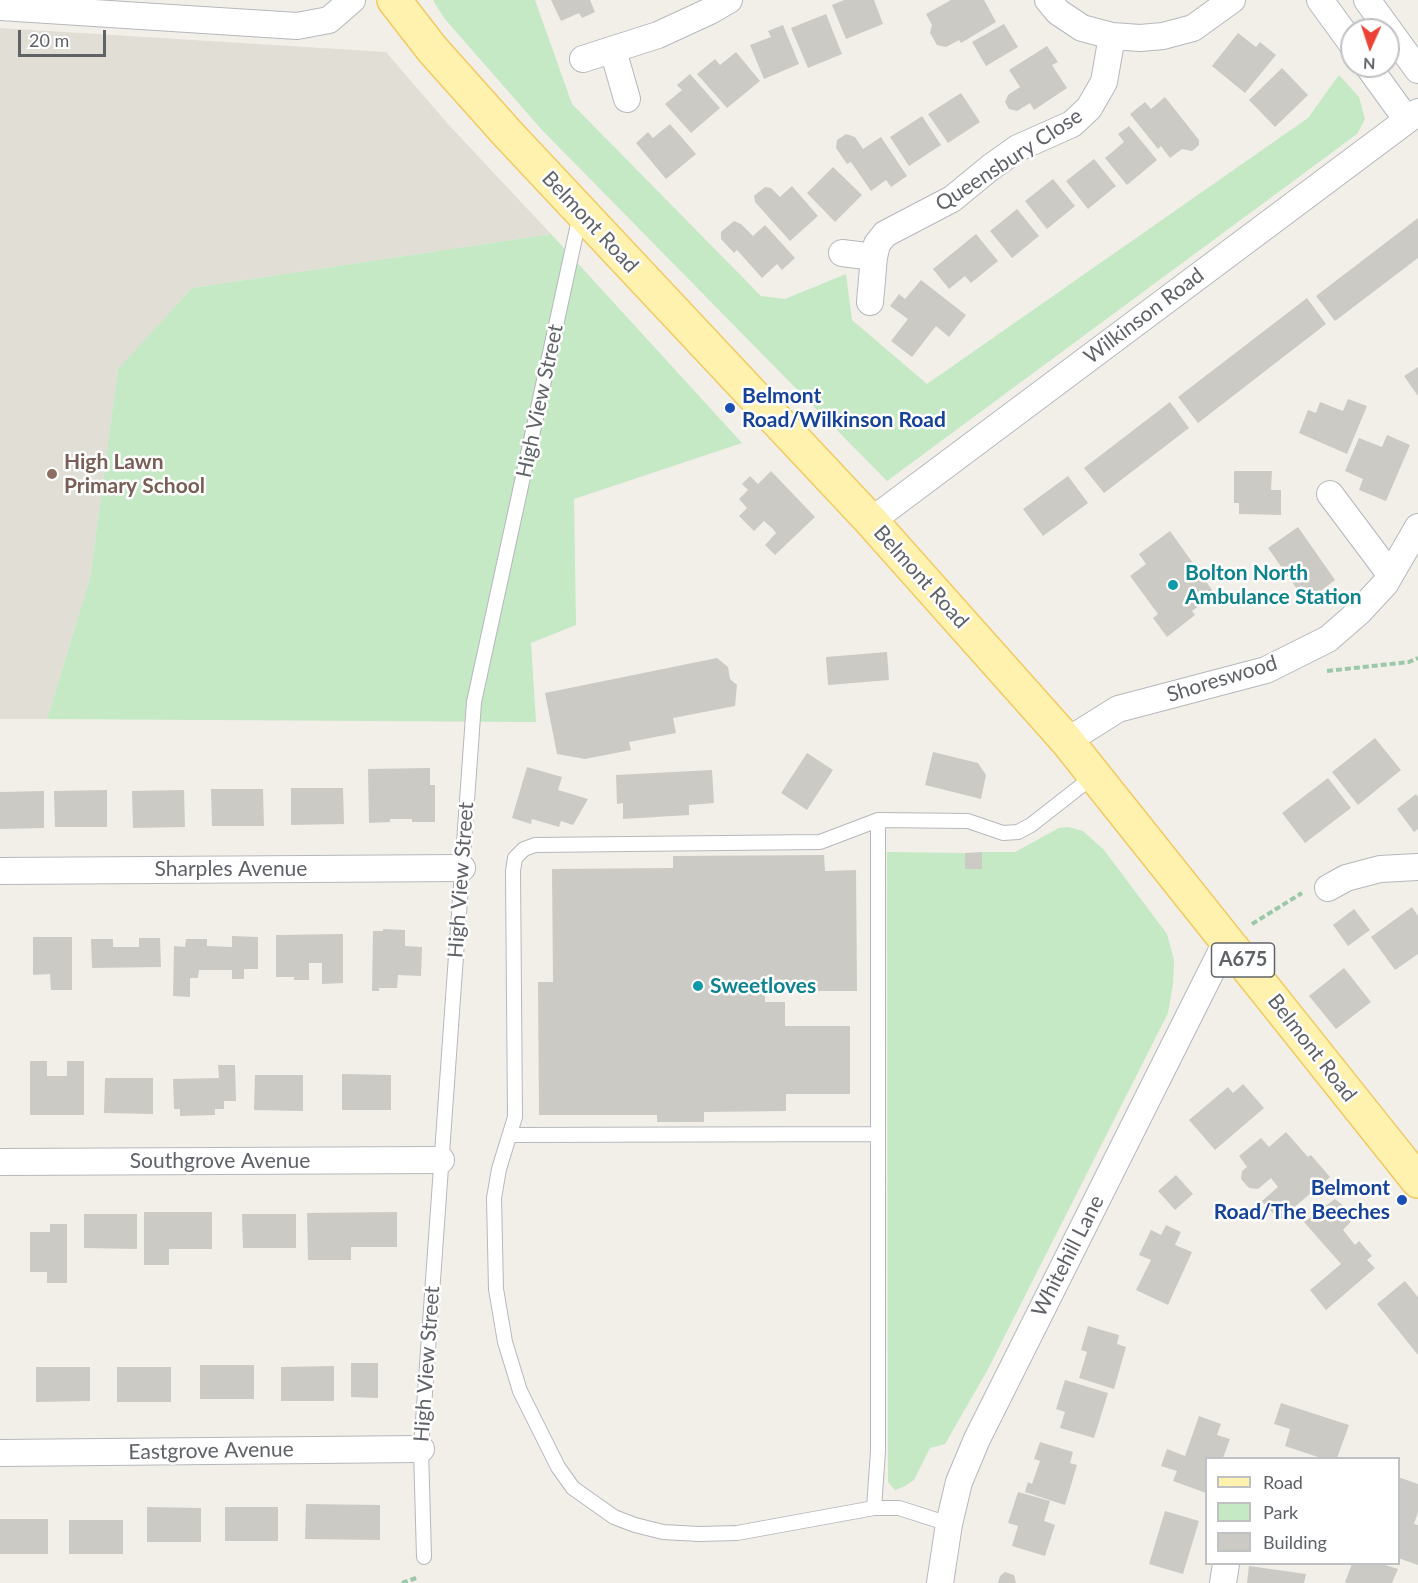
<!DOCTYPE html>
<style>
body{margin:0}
#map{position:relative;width:1418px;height:1583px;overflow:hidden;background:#f1efe8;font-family:Lato,sans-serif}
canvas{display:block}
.legend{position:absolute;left:1205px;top:1457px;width:195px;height:108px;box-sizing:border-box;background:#fff;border:2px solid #bfc1c3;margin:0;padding:8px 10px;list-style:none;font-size:18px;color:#5f6368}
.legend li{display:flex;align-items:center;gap:12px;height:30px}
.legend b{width:30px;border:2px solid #bfc1c3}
.north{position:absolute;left:1340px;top:18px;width:60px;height:60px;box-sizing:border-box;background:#fff;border:2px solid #bfc1c3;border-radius:50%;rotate:183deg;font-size:16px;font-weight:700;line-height:24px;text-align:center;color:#5f6368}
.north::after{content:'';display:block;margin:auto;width:21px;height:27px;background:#ea4335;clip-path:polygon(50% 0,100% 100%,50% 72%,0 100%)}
.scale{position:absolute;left:18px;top:30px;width:88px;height:27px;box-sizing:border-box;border:3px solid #5f6368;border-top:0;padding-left:8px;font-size:18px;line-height:21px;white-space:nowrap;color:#5f6368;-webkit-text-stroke:4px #fff;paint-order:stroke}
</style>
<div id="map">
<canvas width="1418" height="1583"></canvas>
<ul class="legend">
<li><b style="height:8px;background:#fff2af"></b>Road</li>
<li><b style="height:16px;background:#c5e8c5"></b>Park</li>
<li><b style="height:16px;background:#cccac5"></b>Building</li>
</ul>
<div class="north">N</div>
<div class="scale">20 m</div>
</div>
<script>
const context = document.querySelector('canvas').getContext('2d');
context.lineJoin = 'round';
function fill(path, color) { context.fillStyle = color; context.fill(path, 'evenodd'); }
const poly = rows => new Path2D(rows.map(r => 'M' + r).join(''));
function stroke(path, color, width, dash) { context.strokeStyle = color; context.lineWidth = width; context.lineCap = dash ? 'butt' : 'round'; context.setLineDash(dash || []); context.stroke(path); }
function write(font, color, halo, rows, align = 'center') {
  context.font = font + ' Lato,sans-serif'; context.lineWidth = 5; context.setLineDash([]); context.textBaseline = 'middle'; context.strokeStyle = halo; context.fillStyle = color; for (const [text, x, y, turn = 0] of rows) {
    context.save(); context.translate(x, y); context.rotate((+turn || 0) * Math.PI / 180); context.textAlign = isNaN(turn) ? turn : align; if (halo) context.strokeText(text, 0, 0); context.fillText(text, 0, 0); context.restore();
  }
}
const education = poly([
 [0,28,386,52,448,124,551,234,192,288,118,370,90,578,47,719,0,719]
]);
const green = poly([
 [433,0,535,0,572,104,761,296,785,299,846,274,852,320,927,384,1308,118,1339,75,1359,97,1365,119,1357,134,887,481,542,130,444,18],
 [551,234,742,443,574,499,576,625,531,643,536,722,47,719,90,578,118,369,192,288],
 [1068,827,1083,831,1104,850,1167,934,1174,960,1173,984,1168,1013,987,1371,945,1444,930,1448,914,1480,903,1487,895,1490,888,1482,887,852,965,853,965,869,981,869,982,852,1015,852,1059,828]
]);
const building = poly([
 [551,0,590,0,595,12,582,18,579,13,561,21],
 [844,0,874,0,883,24,846,39,832,5],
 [951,0,984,0,996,22,961,43,959,40,946,47,937,45,930,33,932,25,926,14],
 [826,14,842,54,808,68,791,28],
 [1004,24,1018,47,986,66,972,42],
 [783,25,799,64,764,79,750,45,771,37,768,31],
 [1238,33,1256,47,1260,42,1276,55,1245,93,1212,66],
 [1047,46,1058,62,1052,65,1067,88,1034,110,1030,103,1017,111,1009,109,1005,102,1008,95,1020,87,1009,70],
 [736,52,760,81,727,108,697,74,715,59,720,65],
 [1282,68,1308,95,1275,127,1249,100],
 [690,74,720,108,691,133,665,104,682,90,677,85],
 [961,93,980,122,948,143,928,114],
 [1165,97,1199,140,1199,145,1192,151,1182,149,1170,158,1161,146,1158,149,1130,114,1145,102,1151,109],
 [922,116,941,145,909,166,890,137],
 [670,124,696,154,666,179,636,143,648,132,653,138],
 [1129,126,1157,160,1127,185,1105,158,1124,142,1118,134],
 [846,134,855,137,863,149,881,137,907,176,891,187,886,180,871,191,851,162,847,164,836,148,837,140],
 [1094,159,1116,186,1088,209,1066,181],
 [833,167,862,195,835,222,807,193],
 [1053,179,1075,206,1047,229,1025,201],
 [792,186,818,216,790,241,755,202,754,196,765,187,771,188,780,197],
 [1017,209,1039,236,1012,258,990,231],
 [1418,218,1418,258,1335,321,1316,296],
 [734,221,741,224,753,236,765,225,795,258,782,270,777,264,762,278,737,250,734,253,721,239,721,232],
 [976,234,998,261,971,283,965,276,949,289,933,269],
 [921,280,966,315,949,337,936,326,912,357,891,341,908,319,890,306,899,294,905,299],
 [1307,298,1326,324,1198,423,1178,397],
 [1418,367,1418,396,1404,376],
 [1348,399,1367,406,1347,454,1299,433,1308,410,1316,413,1320,402,1343,411],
 [1170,402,1189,428,1104,493,1084,468],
 [1387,435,1410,445,1386,501,1359,490,1363,479,1345,471,1359,438,1382,447],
 [771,471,815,517,775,555,765,545,776,533,773,529,764,521,754,531,739,516,747,508,739,499,748,490,742,484,750,476,758,484],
 [1234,471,1272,471,1271,490,1281,490,1281,515,1239,514,1239,503,1234,503],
 [1068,476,1088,503,1043,536,1023,509],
 [1298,527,1335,580,1306,602,1268,548],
 [1170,531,1215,594,1192,611,1195,615,1167,637,1153,618,1158,614,1130,576,1146,564,1139,554],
 [887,652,889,680,828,685,826,657],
 [717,658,728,667,730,679,737,685,735,706,673,718,676,733,629,742,631,750,585,759,557,754,545,693],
 [1375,738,1401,770,1358,805,1332,772],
 [933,752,978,763,986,775,981,799,925,785],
 [807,753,833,770,807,810,781,793],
 [527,767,562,777,558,790,588,799,573,825,561,821,559,827,532,819,531,824,512,818],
 [430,768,430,785,435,785,435,822,412,822,412,819,390,819,390,822,369,823,368,769],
 [712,770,714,803,689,805,689,815,623,819,623,803,617,804,616,775],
 [1328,778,1351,808,1305,843,1282,813],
 [291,788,343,788,344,824,291,825],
 [211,789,263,789,264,826,212,826],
 [107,790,107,827,55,827,54,791],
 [184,790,185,827,133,828,132,791],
 [44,791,44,828,0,829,0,792],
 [1416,794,1418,797,1418,829,1414,832,1397,809],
 [982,852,982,869,965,869,965,853],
 [824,855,825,871,856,870,857,991,765,991,765,1002,785,1002,785,1026,850,1026,850,1094,786,1094,786,1111,704,1112,704,1122,657,1122,657,1115,539,1115,538,982,553,982,552,869,673,868,673,856],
 [1412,907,1418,916,1418,954,1395,970,1371,937],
 [1354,909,1370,930,1348,946,1333,925],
 [383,929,405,930,405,946,422,947,421,976,398,975,397,988,379,988,379,991,372,991,373,931,383,931],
 [343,934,343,983,322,984,322,963,309,963,309,980,294,980,294,977,276,977,276,935],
 [232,936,258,937,258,969,244,969,244,979,232,979,232,970,199,970,198,978,190,978,190,997,173,996,174,946,185,947,186,939,207,939,207,946,232,947],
 [33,937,72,937,72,990,51,990,50,974,33,975],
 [139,938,160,938,161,967,92,968,91,939,113,939,113,947,139,947],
 [1344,968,1371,1002,1336,1029,1309,996],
 [30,1061,47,1061,47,1076,67,1076,67,1061,84,1061,84,1115,30,1115],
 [218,1065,235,1065,236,1101,224,1101,224,1109,215,1109,215,1115,180,1116,180,1109,174,1109,173,1079,219,1078],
 [342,1074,391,1075,391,1110,342,1110],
 [255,1075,303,1075,303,1111,254,1110],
 [105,1078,153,1078,153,1114,104,1113],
 [1243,1084,1264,1108,1215,1150,1189,1120,1228,1087,1233,1093],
 [1286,1132,1308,1157,1311,1155,1330,1177,1279,1220,1262,1201,1278,1187,1271,1178,1258,1189,1249,1188,1241,1179,1242,1171,1247,1167,1239,1156,1261,1138,1269,1147],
 [1176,1175,1193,1194,1175,1210,1158,1191],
 [1335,1199,1356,1216,1343,1230,1355,1245,1359,1241,1372,1256,1367,1260,1375,1268,1326,1310,1310,1290,1341,1264,1304,1222],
 [144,1212,212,1212,212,1249,169,1249,169,1265,144,1265],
 [397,1212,397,1247,351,1247,351,1260,308,1260,307,1213],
 [84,1214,137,1214,137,1249,84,1248],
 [242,1214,296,1214,296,1248,243,1248],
 [50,1224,67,1224,67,1283,47,1283,47,1272,30,1272,30,1232,50,1232],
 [1166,1225,1181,1232,1175,1245,1192,1252,1168,1305,1136,1290,1151,1260,1139,1255,1151,1230,1161,1235],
 [1405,1281,1418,1297,1418,1355,1377,1304],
 [1088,1326,1119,1335,1117,1344,1126,1347,1114,1389,1079,1378,1087,1352,1081,1350],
 [351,1363,378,1363,378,1398,351,1397],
 [200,1365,254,1365,254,1399,200,1399],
 [334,1366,334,1401,281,1401,281,1367],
 [36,1367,90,1367,90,1401,36,1402],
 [117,1367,171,1367,171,1402,117,1402],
 [1065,1380,1108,1393,1094,1438,1060,1428,1065,1412,1056,1409],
 [1281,1403,1349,1425,1337,1458,1321,1458,1285,1446,1290,1429,1274,1424],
 [1199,1416,1221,1424,1217,1435,1230,1439,1223,1458,1206,1458,1206,1493,1173,1481,1177,1471,1161,1466,1167,1449,1185,1456],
 [1040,1442,1073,1452,1070,1463,1077,1465,1065,1505,1025,1492,1028,1482,1032,1484,1040,1461,1034,1459],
 [1398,1477,1418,1484,1418,1512,1414,1524,1418,1525,1418,1565,1398,1558],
 [1018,1492,1050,1501,1044,1521,1055,1525,1045,1556,1012,1546,1018,1526,1008,1523],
 [306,1504,380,1505,380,1540,305,1539],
 [147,1507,201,1508,201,1542,147,1542],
 [225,1507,278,1507,278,1541,225,1541],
 [1165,1511,1199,1521,1183,1574,1149,1564],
 [0,1519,48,1519,48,1554,0,1554],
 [69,1520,123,1520,123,1554,69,1554],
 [1352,1564,1382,1564,1398,1569,1392,1583,1348,1583,1345,1582],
 [1249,1566,1306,1574,1304,1583,1247,1583],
 [1005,1572,1014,1575,1016,1583,998,1583,1000,1576]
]);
const path = poly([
 [1327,671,1409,662,1418,658],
 [1252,924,1302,893],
 [402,1583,419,1577]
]);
const service = poly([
 [511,1135,878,1134],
 [874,1508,878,1451,878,820],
 [949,1524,899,1508,874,1508,737,1533,699,1534,663,1532,635,1525,614,1517,573,1488,558,1467,520,1391,505,1342,496,1289,494,1198,499,1169,515,1117,513,871,515,858,524,849,535,845,820,842,878,820,968,821,1003,833,1018,832,1031,825,1095,775],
 [424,1557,421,1449,474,702,580,215]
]);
const minor = poly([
 [1048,0,1058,12,1082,28,1112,36,1140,38,1163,36,1193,28,1232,0],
 [1320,0,1352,44],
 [1367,0,1418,70],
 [0,7,297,26,329,20,352,0],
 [613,50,627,99],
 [583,59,658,35,710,11,729,0],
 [1368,66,1407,120],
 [842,253,874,257],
 [870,302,874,257,877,244,885,234,952,199,991,167,1018,148,1072,124,1089,108,1104,82,1112,36],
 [1330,494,1390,574],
 [871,521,1418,112],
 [1067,741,1118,709,1266,670,1328,639,1359,612,1385,584,1418,527],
 [0,871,462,868],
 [1328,888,1346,878,1380,869,1418,867],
 [0,1162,441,1160],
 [0,1453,421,1449],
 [940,1583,949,1524,959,1482,977,1439,1227,940],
 [1223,1583,1226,1564]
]);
const primary = poly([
 [394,0,432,49,507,133,871,521,1067,741,1418,1181]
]);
const markers = [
 [730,408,6,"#1a4fb4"],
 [52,474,6,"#8d6e63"],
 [1173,585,6,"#0f9aa8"],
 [698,986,6,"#0f9aa8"],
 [1402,1200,6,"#1a4fb4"]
];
const shields = [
 [1243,960,63]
];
const shieldNames = [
 ["A675",1243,960]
];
const streetNames = [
 ["Queensbury Close",1009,160,-33],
 ["Belmont Road",590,222,47],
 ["Wilkinson Road",1144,316,-37],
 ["High View Street",540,401,-78],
 ["Belmont Road",921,577,48],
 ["Shoreswood",1222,679,-17],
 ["Sharples Avenue",231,869],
 ["High View Street",461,880,-86],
 ["Belmont Road",1312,1048,52],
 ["Southgrove Avenue",220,1161],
 ["Whitehill Lane",1068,1256,-63],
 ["High View Street",427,1364,-86],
 ["Eastgrove Avenue",211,1451,-1]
];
const transitNames = [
 ["Belmont",742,396],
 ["Road/Wilkinson Road",742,420],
 ["Belmont",1390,1188,"right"],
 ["Road/The Beeches",1390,1212,"right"]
];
const educationNames = [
 ["High Lawn",64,462],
 ["Primary School",64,486]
];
const cultureNames = [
 ["Bolton North",1185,573],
 ["Ambulance Station",1185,597],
 ["Sweetloves",710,986]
];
fill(education, '#e1ded6');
fill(green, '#c5e8c5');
fill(building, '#cccac5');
stroke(service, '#b5b8bc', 16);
stroke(minor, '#b5b8bc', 28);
stroke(primary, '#f2c960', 36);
stroke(path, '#9cc7a9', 4, [6, 3]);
stroke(service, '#fff', 14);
stroke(minor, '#fff', 26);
stroke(primary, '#fff2af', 33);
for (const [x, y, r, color] of markers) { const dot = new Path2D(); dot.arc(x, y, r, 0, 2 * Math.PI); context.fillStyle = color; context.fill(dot); stroke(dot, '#fff', 2); }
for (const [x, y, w] of shields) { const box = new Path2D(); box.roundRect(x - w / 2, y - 17, w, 34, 4.5); context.fillStyle = '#fff'; context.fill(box); stroke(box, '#5f6368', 1.5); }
write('bold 20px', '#5f6368', null, shieldNames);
write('21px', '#5f6368', '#fff', streetNames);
write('bold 21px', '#164399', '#fff', transitNames, 'left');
write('bold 21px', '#785e54', '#fff', educationNames, 'left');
write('bold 21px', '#0d838f', '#fff', cultureNames, 'left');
</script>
